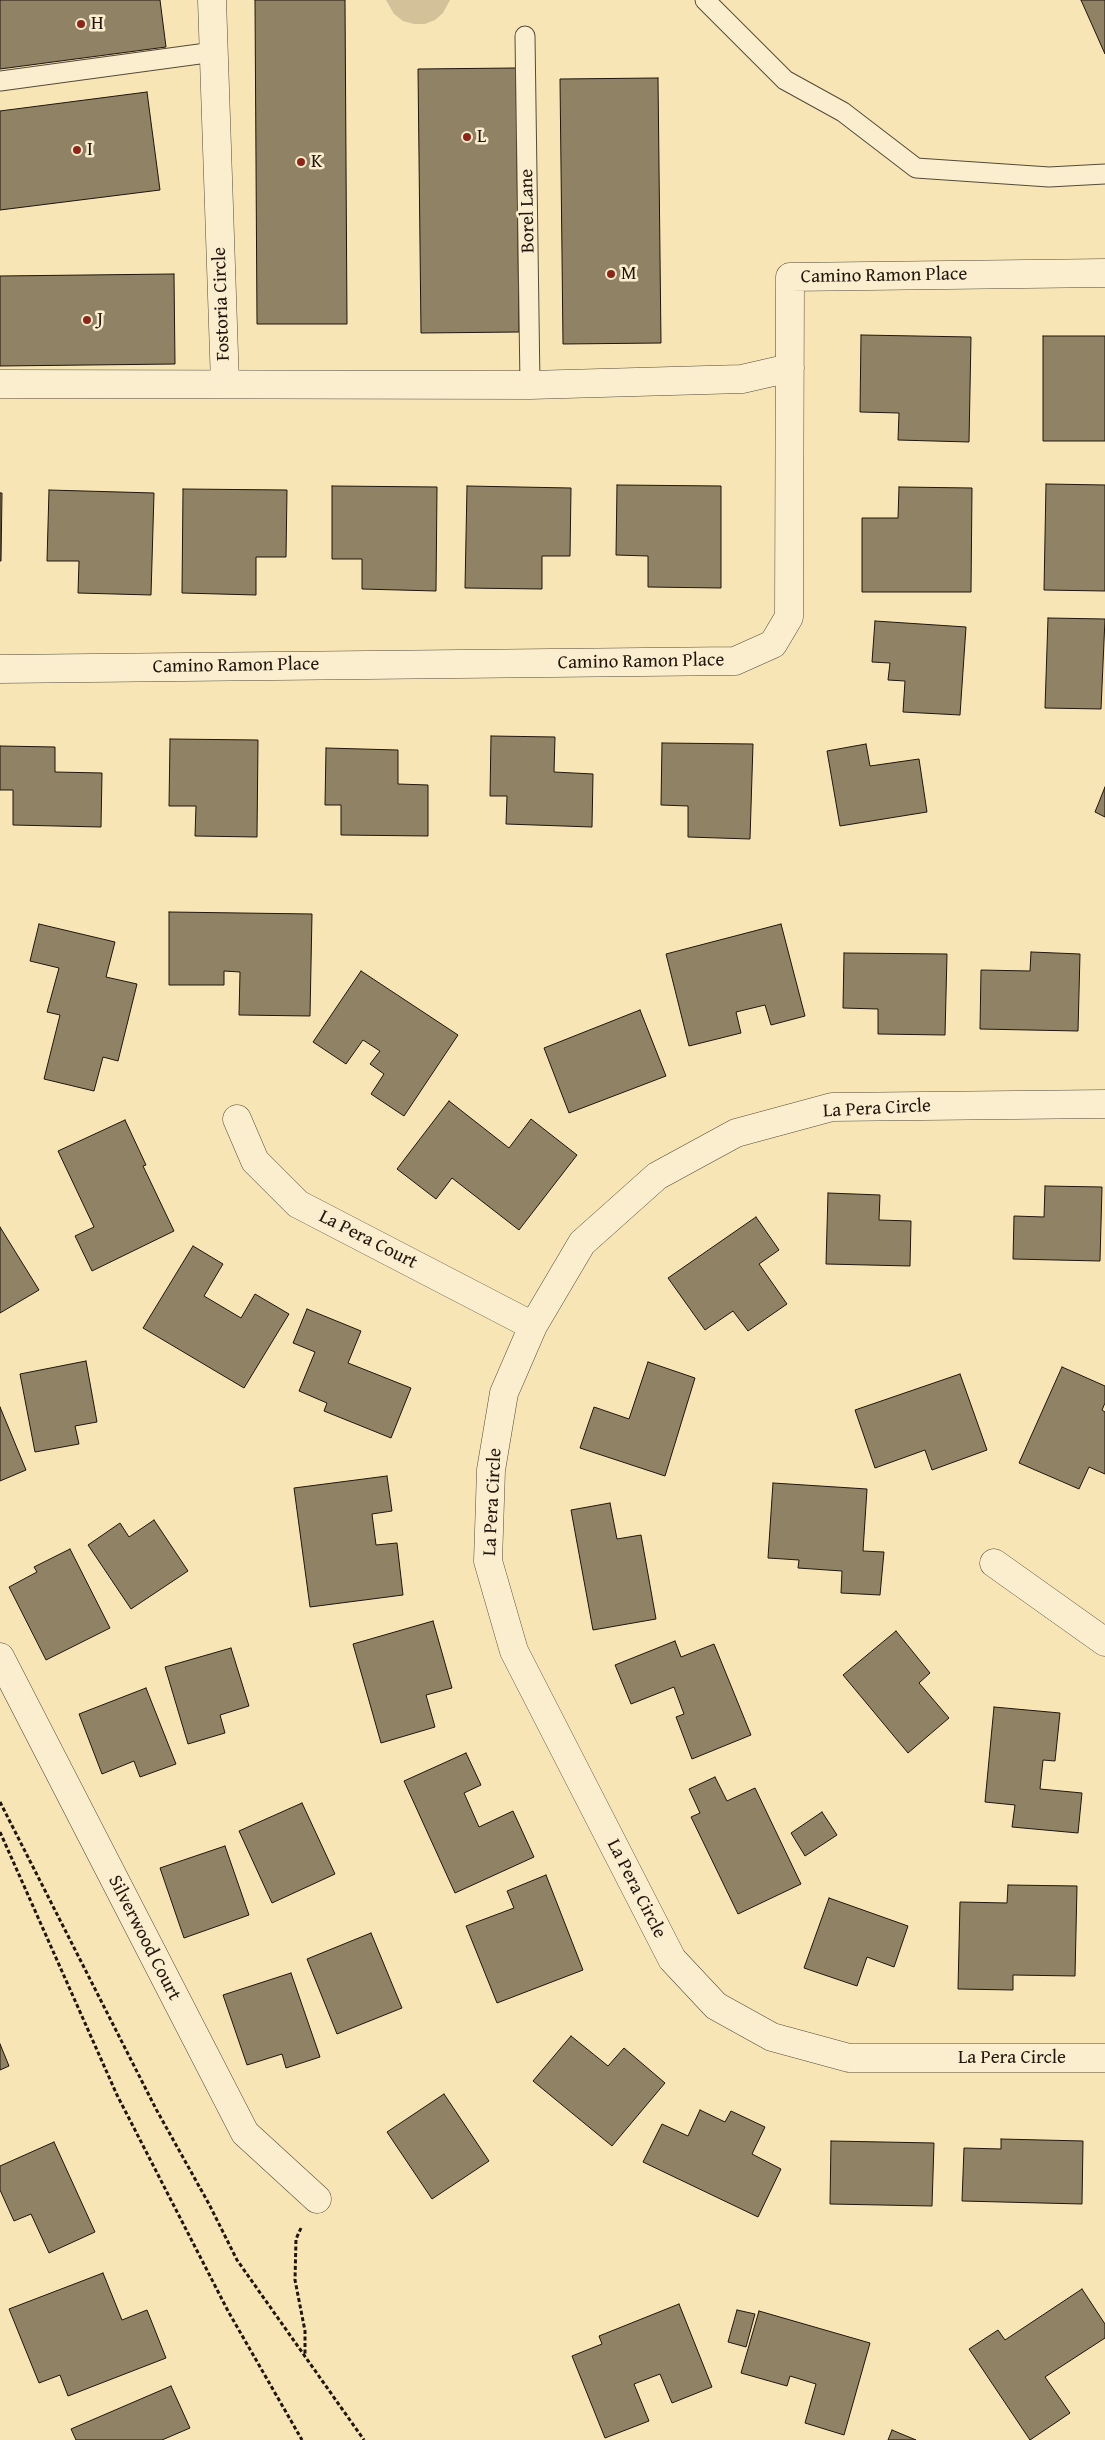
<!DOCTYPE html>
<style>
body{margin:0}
canvas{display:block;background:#f8e5b5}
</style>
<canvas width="1105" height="2440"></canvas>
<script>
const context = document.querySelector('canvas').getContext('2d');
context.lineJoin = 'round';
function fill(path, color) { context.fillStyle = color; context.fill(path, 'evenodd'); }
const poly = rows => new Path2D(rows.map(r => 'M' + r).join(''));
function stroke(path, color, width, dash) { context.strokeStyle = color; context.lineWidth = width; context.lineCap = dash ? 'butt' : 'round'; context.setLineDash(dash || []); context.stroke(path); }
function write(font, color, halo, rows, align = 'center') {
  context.font = font + ' "Gentium Book Plus",serif'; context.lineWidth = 5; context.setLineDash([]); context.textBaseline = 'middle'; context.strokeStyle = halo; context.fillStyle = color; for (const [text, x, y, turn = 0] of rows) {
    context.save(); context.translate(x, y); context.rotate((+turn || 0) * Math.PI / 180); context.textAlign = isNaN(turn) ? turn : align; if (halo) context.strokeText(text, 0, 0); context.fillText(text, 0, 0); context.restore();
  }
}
const green = poly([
 [386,0,450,0,443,13,435,20,425,24,414,24,403,21,394,14]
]);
const building = poly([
 [0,0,160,0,166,47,0,69,0,0],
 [255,0,345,0,347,324,257,324,255,0],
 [1081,0,1105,0,1105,54,1081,0],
 [516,68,519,332,421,333,418,69,516,68],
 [658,78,661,343,563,344,560,79,658,78],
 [147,92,160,190,0,210,0,111,147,92],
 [174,274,175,364,0,366,0,276,174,274],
 [861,335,971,337,969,442,898,440,899,413,860,412,861,335],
 [1043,336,1105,336,1105,441,1043,441,1043,336],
 [1046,484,1105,485,1105,591,1044,590,1046,484],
 [617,485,721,486,721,588,648,587,648,556,616,555,617,485],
 [332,486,437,487,436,591,362,589,362,559,332,559,332,486],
 [467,486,571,488,570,556,542,556,542,589,465,588,467,486],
 [899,487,972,488,971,592,862,592,862,518,898,518,899,487],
 [183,489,287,490,286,557,256,557,256,595,182,593,183,489],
 [49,490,154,493,151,595,78,593,79,561,47,561,49,490],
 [0,493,2,493,1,561,0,561,0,493],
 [1048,618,1105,619,1101,709,1045,708,1048,618],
 [875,621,966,627,960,715,903,712,905,681,888,680,890,663,872,662,875,621],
 [491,736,555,737,554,772,593,774,592,827,506,824,507,796,490,796,491,736],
 [170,739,258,740,257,837,195,836,196,806,169,806,170,739],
 [662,743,753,744,750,839,688,837,688,806,661,805,662,743],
 [866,744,870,766,919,759,927,812,840,826,827,751,866,744],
 [0,746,55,747,55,772,102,773,101,827,13,825,13,790,0,790,0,746],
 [326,748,398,750,398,784,428,785,428,836,341,835,341,805,325,805,326,748],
 [1105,787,1105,817,1095,812,1105,787],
 [169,912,312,914,310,1016,239,1015,240,972,224,971,224,985,169,985,169,912],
 [39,924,115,942,106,977,137,984,118,1061,103,1057,94,1091,44,1079,60,1015,47,1012,59,968,30,961,39,924],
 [781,924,805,1016,771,1025,765,1005,736,1012,741,1033,689,1046,666,954,781,924],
 [1031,952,1080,954,1078,1031,980,1029,981,970,1030,971,1031,952],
 [844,953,947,954,945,1035,878,1034,878,1009,843,1008,844,953],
 [361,971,458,1035,404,1116,371,1094,384,1074,370,1064,380,1051,363,1040,346,1064,313,1042,361,971],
 [640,1010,666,1076,569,1113,544,1048,640,1010],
 [449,1101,509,1148,531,1119,577,1155,519,1230,452,1178,436,1199,397,1169,449,1101],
 [125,1120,146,1165,143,1166,174,1231,92,1271,75,1236,94,1227,58,1151,125,1120],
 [1045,1186,1102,1187,1100,1261,1013,1259,1014,1216,1044,1217,1045,1186],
 [828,1193,880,1195,879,1220,911,1221,910,1266,826,1264,828,1193],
 [756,1217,779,1250,759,1264,787,1304,748,1331,733,1311,705,1330,668,1278,756,1217],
 [0,1227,39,1290,0,1313,0,1227],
 [193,1246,223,1264,204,1296,241,1318,255,1294,289,1314,244,1388,143,1328,193,1246],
 [307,1309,361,1331,348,1363,411,1388,391,1438,324,1411,327,1403,299,1391,315,1352,293,1343,307,1309],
 [86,1361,97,1422,75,1426,79,1444,35,1452,20,1374,86,1361],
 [648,1362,695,1378,665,1476,580,1448,594,1407,629,1419,648,1362],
 [1062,1367,1105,1386,1105,1403,1102,1410,1105,1412,1105,1474,1089,1467,1079,1489,1019,1463,1062,1367],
 [960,1374,987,1450,932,1470,925,1450,875,1468,855,1410,960,1374],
 [0,1407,26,1470,0,1481,0,1407],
 [387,1476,392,1511,372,1514,376,1545,397,1543,403,1595,310,1607,294,1488,387,1476],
 [773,1483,867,1489,863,1551,884,1552,880,1595,841,1593,842,1571,798,1568,799,1560,768,1558,773,1483],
 [610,1503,617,1539,641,1535,656,1619,593,1630,571,1510,610,1503],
 [154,1520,188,1571,131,1609,88,1545,120,1523,129,1537,154,1520],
 [70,1549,110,1628,46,1660,9,1587,37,1572,34,1567,70,1549],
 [433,1621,452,1688,426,1695,435,1727,381,1743,353,1644,433,1621],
 [896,1631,930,1673,919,1683,949,1718,908,1753,843,1675,896,1631],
 [675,1641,681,1657,714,1644,751,1735,692,1759,676,1717,684,1714,674,1687,631,1704,615,1665,675,1641],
 [231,1648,249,1706,220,1715,225,1733,188,1744,165,1667,231,1648],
 [146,1688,176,1764,140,1777,134,1761,102,1774,79,1714,146,1688],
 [994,1707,1060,1713,1055,1761,1043,1760,1040,1789,1082,1793,1078,1833,1012,1827,1015,1805,985,1802,994,1707],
 [466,1753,481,1785,464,1793,479,1827,513,1811,534,1857,455,1893,404,1781,466,1753],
 [715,1777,727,1801,755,1788,801,1884,738,1914,691,1817,700,1813,689,1789,715,1777],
 [302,1803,335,1874,272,1903,239,1831,302,1803],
 [822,1812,837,1835,805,1856,791,1833,822,1812],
 [225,1846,249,1915,184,1938,160,1868,225,1846],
 [546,1875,583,1970,497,2003,466,1926,514,1908,507,1891,546,1875],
 [1008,1885,1077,1886,1075,1976,1013,1975,1013,1990,958,1989,960,1902,1007,1903,1008,1885],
 [829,1898,908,1926,894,1967,867,1957,857,1986,804,1968,829,1898],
 [371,1933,402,2008,337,2034,307,1959,371,1933],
 [291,1973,320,2057,286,2068,282,2054,247,2065,223,1995,291,1973],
 [571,2036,608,2066,624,2048,665,2083,612,2146,533,2081,571,2036],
 [0,2044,9,2066,0,2070,0,2044],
 [444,2094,489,2161,432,2199,387,2132,444,2094],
 [700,2110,725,2122,731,2111,765,2127,752,2154,781,2169,758,2217,643,2162,662,2124,688,2136,700,2110],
 [1001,2139,1083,2141,1082,2204,962,2201,964,2148,1001,2149,1001,2139],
 [831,2141,934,2143,932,2206,830,2204,831,2141],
 [54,2142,95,2232,49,2253,31,2214,14,2221,0,2190,0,2166,54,2142],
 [103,2273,122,2320,147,2310,166,2358,68,2396,60,2375,39,2383,9,2309,103,2273],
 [1082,2289,1105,2324,1105,2338,1045,2377,1070,2413,1030,2440,969,2349,998,2330,1005,2340,1082,2289],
 [679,2304,712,2387,672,2403,660,2374,634,2384,649,2421,605,2438,572,2356,602,2344,599,2336,679,2304],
 [737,2310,755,2314,746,2347,728,2342,737,2310],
 [759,2311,870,2343,844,2435,805,2423,816,2384,790,2376,787,2386,741,2373,759,2311],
 [171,2386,190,2428,162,2440,76,2440,71,2429,171,2386],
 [892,2430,916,2440,888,2440,892,2430]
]);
const path = poly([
 [0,1802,156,2109,209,2204,237,2260,364,2440],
 [0,1832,117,2095,228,2311,302,2440],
 [301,2228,296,2239,295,2280,305,2331,305,2356]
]);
const service = poly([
 [705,0,785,80,843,112,916,168,1049,177,1105,174],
 [525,36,530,385],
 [0,81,214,52]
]);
const minor = poly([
 [212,0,225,384],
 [0,384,530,385,742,379,790,368],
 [0,669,735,661,773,644,789,617,790,277,1105,273],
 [1105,1104,832,1107,736,1133,657,1176,582,1243,533,1326,504,1393,491,1470,488,1561,514,1651,672,1959,716,2006,772,2037,849,2058,1105,2058],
 [237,1119,255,1161,298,1204,533,1326],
 [994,1563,1105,1642],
 [0,1657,245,2133,317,2199]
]);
const markers = [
 [81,24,5,"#8f2418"],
 [467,137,5,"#8f2418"],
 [77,150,5,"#8f2418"],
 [301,162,5,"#8f2418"],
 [611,274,5,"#8f2418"],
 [87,320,5,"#8f2418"]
];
const poiNames = [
 ["H",91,24],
 ["L",477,137],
 ["I",87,150],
 ["K",311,162],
 ["M",621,274],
 ["J",97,320]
];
const streetNames = [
 ["Borel Lane",528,211,-91],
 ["Camino Ramon Place",884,276,-1],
 ["Fostoria Circle",222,304,-92],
 ["Camino Ramon Place",641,662,-1],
 ["Camino Ramon Place",236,666,-1],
 ["La Pera Circle",877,1109,-3],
 ["La Pera Court",368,1240,27],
 ["La Pera Circle",493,1502,-87],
 ["La Pera Circle",636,1889,63],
 ["Silverwood Court",144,1938,63],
 ["La Pera Circle",1012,2058]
];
fill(green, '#d3c299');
fill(building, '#908265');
stroke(building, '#20160e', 1);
stroke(service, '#564a38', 21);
stroke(minor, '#564a38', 29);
stroke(path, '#20160e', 3, [4, 2.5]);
stroke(service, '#faeecf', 19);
stroke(minor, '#faeecf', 28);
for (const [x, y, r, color] of markers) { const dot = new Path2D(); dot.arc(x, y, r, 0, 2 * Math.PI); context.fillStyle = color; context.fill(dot); stroke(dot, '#faeecf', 2); }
write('19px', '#20160e', '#faeecf', poiNames, 'left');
write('19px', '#20160e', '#faeecf', streetNames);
</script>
